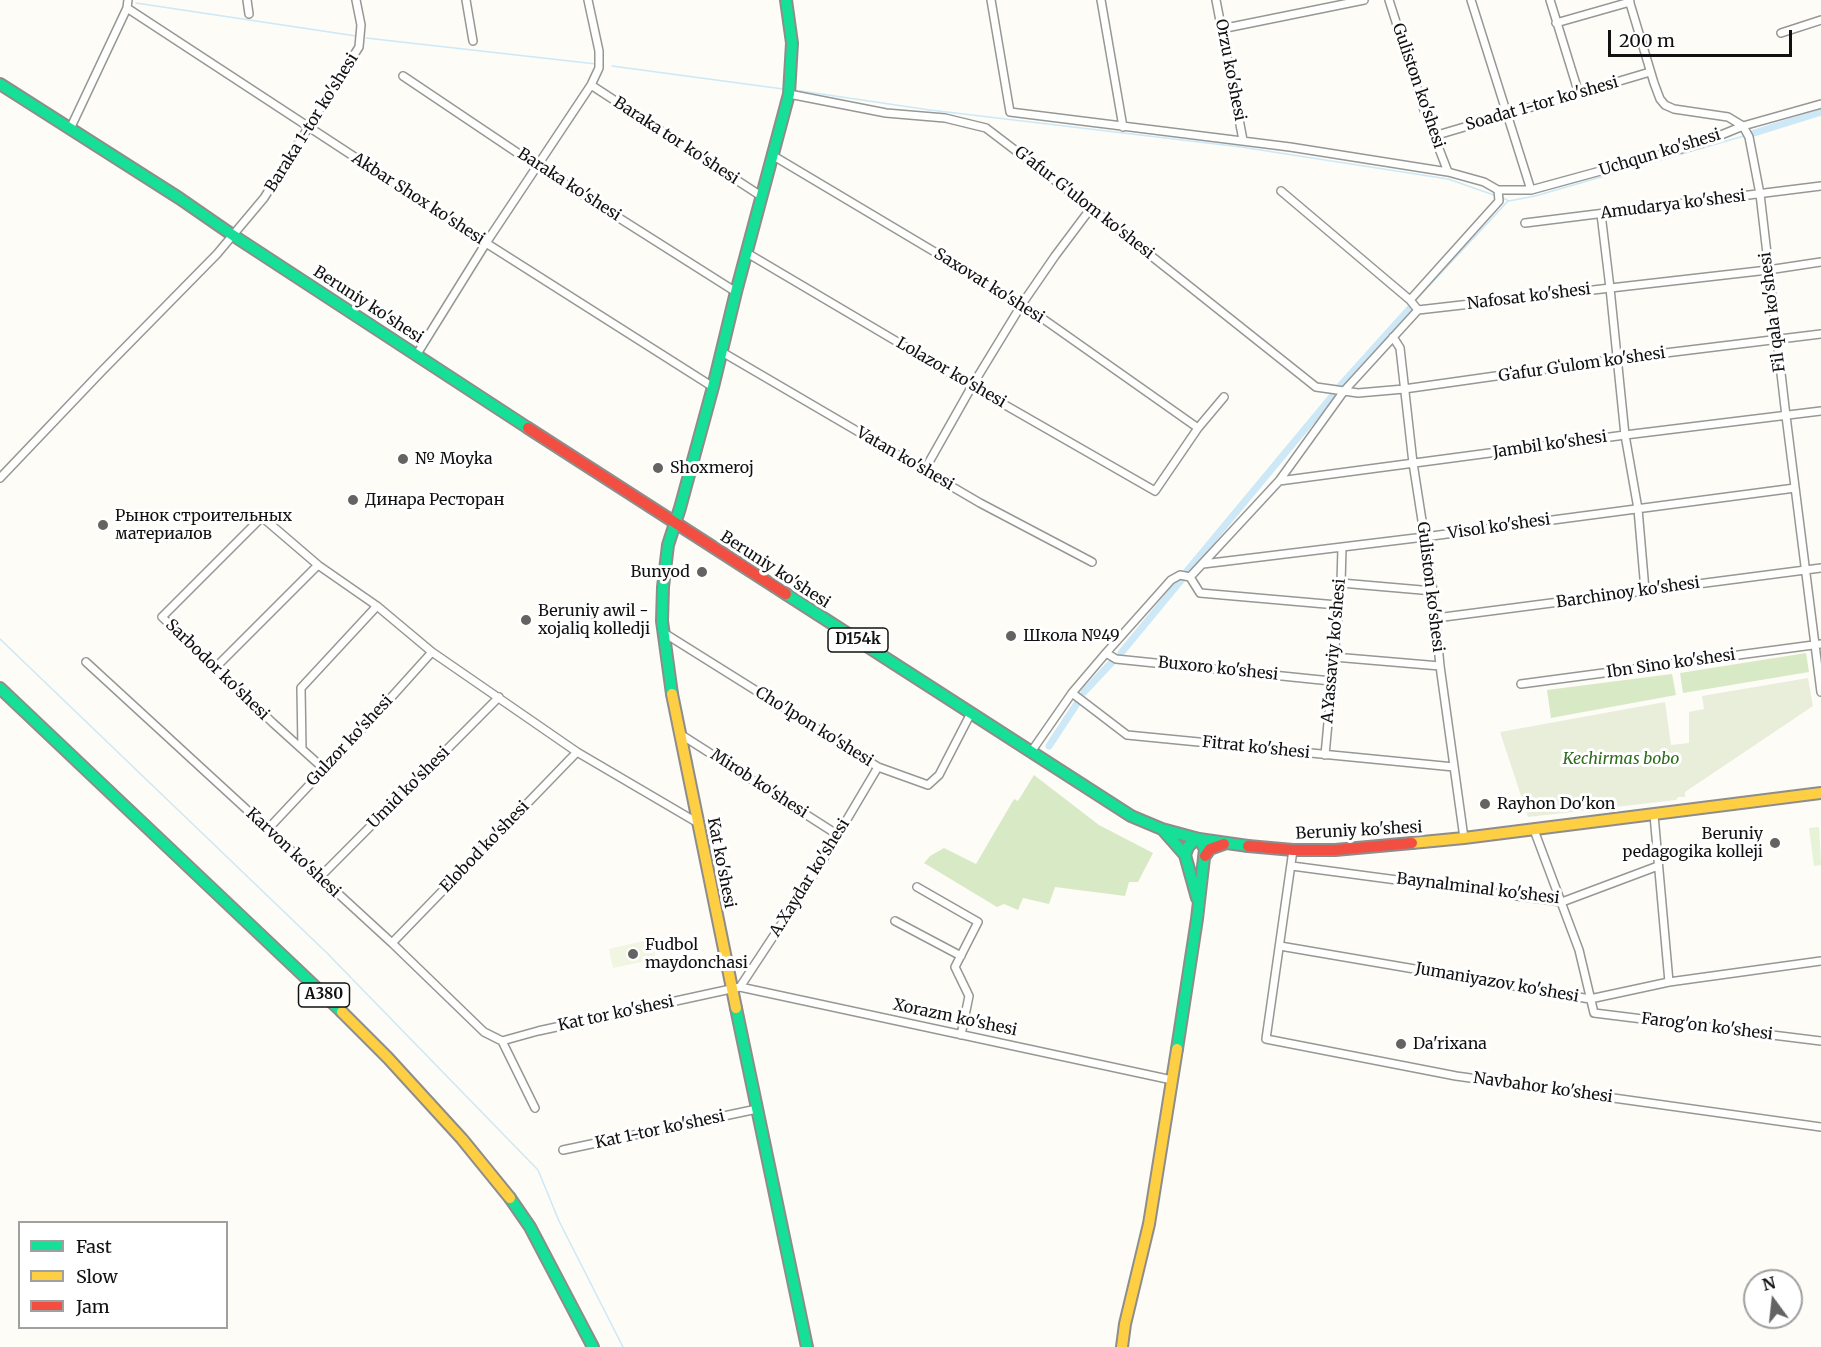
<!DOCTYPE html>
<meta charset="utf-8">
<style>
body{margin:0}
#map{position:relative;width:1821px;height:1347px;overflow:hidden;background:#fdfcf7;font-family:Merriweather,serif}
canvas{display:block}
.legend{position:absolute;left:18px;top:1221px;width:210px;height:108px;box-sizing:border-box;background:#fff;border:2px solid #a0a0a0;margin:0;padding:8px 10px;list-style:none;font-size:18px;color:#111}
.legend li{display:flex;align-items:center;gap:12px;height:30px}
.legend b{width:30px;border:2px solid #a0a0a0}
.north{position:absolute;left:1743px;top:1269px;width:60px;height:60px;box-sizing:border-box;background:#fff;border:2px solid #a0a0a0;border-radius:50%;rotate:345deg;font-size:16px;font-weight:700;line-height:24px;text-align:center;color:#111}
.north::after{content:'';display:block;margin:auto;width:21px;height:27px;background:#646362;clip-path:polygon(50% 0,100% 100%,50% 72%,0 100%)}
.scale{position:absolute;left:1608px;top:30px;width:184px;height:27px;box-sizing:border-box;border:3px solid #111;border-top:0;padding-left:8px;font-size:18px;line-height:21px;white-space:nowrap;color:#111;-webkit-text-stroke:4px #fff;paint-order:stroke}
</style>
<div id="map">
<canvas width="1821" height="1347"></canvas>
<ul class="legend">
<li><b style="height:8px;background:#16e098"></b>Fast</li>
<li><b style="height:8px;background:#ffcf43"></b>Slow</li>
<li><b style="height:8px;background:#f24e42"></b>Jam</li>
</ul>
<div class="north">N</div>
<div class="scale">200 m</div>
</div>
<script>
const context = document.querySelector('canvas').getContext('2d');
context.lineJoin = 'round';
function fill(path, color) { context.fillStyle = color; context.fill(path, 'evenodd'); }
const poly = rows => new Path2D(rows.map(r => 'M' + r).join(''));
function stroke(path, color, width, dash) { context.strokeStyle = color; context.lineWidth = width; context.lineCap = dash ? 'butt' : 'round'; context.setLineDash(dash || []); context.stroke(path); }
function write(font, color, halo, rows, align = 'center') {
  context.font = font + ' Merriweather,serif'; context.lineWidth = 6; context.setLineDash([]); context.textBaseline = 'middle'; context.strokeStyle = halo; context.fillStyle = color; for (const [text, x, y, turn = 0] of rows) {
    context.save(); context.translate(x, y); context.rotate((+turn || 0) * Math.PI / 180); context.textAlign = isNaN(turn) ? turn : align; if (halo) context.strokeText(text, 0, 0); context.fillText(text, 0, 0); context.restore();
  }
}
const green = poly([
 [1819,827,1821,865,1814,866,1809,828]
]);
const forest = poly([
 [1806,653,1809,672,1683,693,1680,673],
 [1672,674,1676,695,1551,718,1547,690],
 [1034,775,1099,825,1153,853,1138,882,1129,882,1125,896,1055,887,1049,904,1023,898,1018,910,1004,904,997,907,924,863,930,856,944,848,976,864,1014,799,1018,801]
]);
const cemetery = poly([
 [1808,678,1813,706,1685,792,1685,797,1678,797,1676,800,1528,817,1500,732,1665,702,1671,745,1689,743,1689,712,1704,709,1702,696]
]);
const pitch = poly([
 [652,939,656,959,613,968,609,949]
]);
const stream = poly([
 [136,3,356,36],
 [366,38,596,64],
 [612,66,783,89],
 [794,90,930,110,1241,147,1448,179,1494,195],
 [1503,198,1509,201,1535,196,1744,136],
 [1415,301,1508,201],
 [0,639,327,953,538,1170,559,1221,623,1347]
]);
const canal = poly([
 [1754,133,1821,112],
 [1339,387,1411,307],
 [1187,571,1334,394],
 [1121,653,1183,578],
 [1084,692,1113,661],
 [1049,746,1078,702]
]);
const street = poly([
 [247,0,249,14],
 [466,0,473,41],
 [991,0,1010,112,1290,147,1448,172,1484,182,1498,190,1531,190,1699,144,1743,126,1821,104],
 [1101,0,1123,127],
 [1216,0,1243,140],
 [1389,0,1424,110,1448,172],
 [1471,0,1531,190],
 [1550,0,1579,94],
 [1629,0,1654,83,1660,99,1665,105,1674,109,1728,117,1743,126,1749,137,1760,194,1786,416,1821,692],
 [127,8,486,243,713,387],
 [1556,23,1630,2],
 [1221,29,1364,0],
 [1781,33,1821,20],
 [403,76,537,166,736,292],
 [591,85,761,196],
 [789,94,886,113,945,118,986,128,1091,208,1316,387,1358,393,1404,389,1616,359,1821,334],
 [70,129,127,8,128,0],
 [1434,136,1650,72],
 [772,155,1022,304,1198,428],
 [1281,191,1410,300,1418,310],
 [1601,214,1610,288,1625,435,1638,509,1645,590],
 [1525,223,1821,186],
 [747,253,972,386,1155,491,1198,428,1224,397],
 [1410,300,1499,201,1498,190],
 [1418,310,1768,270,1821,262],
 [1393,337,1400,348,1413,463,1433,591,1440,666,1464,838],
 [722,352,980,503,1092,562],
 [417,354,486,243,591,85,599,68,599,51,588,0],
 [924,471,972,386,1022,304,1055,256,1091,208],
 [0,478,101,372,217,254,264,198,359,47,361,25,356,0],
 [1279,481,1625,435,1821,411],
 [1203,564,1424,537,1795,488],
 [1190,577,1200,593,1337,605],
 [1341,583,1433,591],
 [1436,618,1821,568],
 [664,633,878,767,928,785,939,775,971,713],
 [1106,653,1116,659,1331,681],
 [1334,657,1440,666],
 [86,662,392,943,484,1032,502,1041],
 [215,668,318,565],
 [1521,684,1821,644],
 [1072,693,1127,735,1454,767],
 [680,734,838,835],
 [302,749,301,688,377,606],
 [1031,752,1072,693,1106,653,1171,580,1180,575,1190,577,1279,481,1344,391,1418,310],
 [1325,755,1341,583,1342,548],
 [324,769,273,723,162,617,262,517,318,565,377,606,432,652,577,752,698,823],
 [1654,815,1669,982],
 [267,830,378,712,432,652],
 [1534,830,1579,950,1594,1013,1821,1041],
 [1293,850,1266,1039,1456,1076,1821,1127],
 [1292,866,1562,902,1658,866],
 [319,878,499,697],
 [917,887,978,922,955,967,969,996,961,1035],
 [895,921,961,956],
 [392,943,577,752],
 [1280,946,1590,999,1669,982,1821,961],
 [740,987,817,870,878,767],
 [502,1041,538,1031,740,987,1172,1080],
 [502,1041,535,1108],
 [563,1150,757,1109]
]);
const fast = poly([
 [0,84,179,198,234,236,528,428],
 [786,594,1131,816,1162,829,1199,839,1248,846],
 [0,688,342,1012],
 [672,694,662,621,663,587,668,545,680,508,713,387,736,292,789,94,792,43,786,0],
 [1163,830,1185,855],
 [1196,838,1188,847,1185,855,1197,898],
 [736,1008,807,1347],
 [1177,1049,1197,919,1205,849,1199,839],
 [510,1198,530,1227,593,1347]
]);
const slow = poly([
 [672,694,736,1008],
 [1412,843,1464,838,1821,793],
 [342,1012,388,1058,462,1139,510,1198],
 [1122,1347,1125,1324,1149,1224,1177,1049]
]);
const jam = poly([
 [528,428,786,594],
 [1248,846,1293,850,1335,850,1412,843],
 [1205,856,1210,849,1224,844]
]);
const markers = [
 [403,459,6,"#646362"],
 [658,468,6,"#646362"],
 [353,500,6,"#646362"],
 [103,525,6,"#646362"],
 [702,572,6,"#646362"],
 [526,620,6,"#646362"],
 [1011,636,6,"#646362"],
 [1485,804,6,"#646362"],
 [1775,843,6,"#646362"],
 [633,954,6,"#646362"],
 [1401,1044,6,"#646362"]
];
const shields = [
 [858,640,60],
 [324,995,51]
];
const shieldNames = [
 ["D154k",858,640],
 ["A380",324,995]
];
const streetNames = [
 ["Orzu ko'shesi",1230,70,79],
 ["Guliston ko'shesi",1418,86,71],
 ["Soadat 1-tor ko'shesi",1542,104,-16],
 ["Baraka 1-tor ko'shesi",312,123,-58],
 ["Baraka tor ko'shesi",676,141,33],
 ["Uchqun ko'shesi",1660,153,-17],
 ["Baraka ko'shesi",569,185,33],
 ["Akbar Shox ko'shesi",418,199,33],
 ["G'afur G'ulom ko'shesi",1084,203,38],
 ["Amudarya ko'shesi",1673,205,-7],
 ["Saxovat ko'shesi",989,286,32],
 ["Nafosat ko'shesi",1529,297,-7],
 ["Beruniy ko'shesi",368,305,33],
 ["Fil qala ko'shesi",1773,312,-97],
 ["Gʻafur Gʻulom ko'shesi",1582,365,-8],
 ["Lolazor ko'shesi",951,373,30],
 ["Jambil ko'shesi",1550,445,-8],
 ["Vatan ko'shesi",905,459,30],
 ["Visol ko'shesi",1499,527,-8],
 ["Beruniy ko'shesi",775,570,33],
 ["Guliston ko'shesi",1430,587,83],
 ["Barchinoy ko'shesi",1628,593,-8],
 ["A.Yassaviy ko'shesi",1334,651,-85],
 ["Ibn Sino ko'shesi",1671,664,-8],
 ["Buxoro ko'shesi",1218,669,6],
 ["Sarbodor ko'shesi",217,670,44],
 ["Cho'lpon ko'shesi",814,727,32],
 ["Gulzor ko'shesi",350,741,-47],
 ["Fitrat ko'shesi",1256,748,6],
 ["Mirob ko'shesi",759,784,33],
 ["Umid ko'shesi",409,788,-45],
 ["Beruniy ko'shesi",1359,831,-3],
 ["Elobod ko'shesi",485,847,-46],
 ["Karvon ko'shesi",293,853,43],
 ["Kat ko'shesi",721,863,79],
 ["A.Xaydar ko'shesi",810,878,-58],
 ["Baynalminal ko'shesi",1478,889,7],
 ["Jumaniyazov ko'shesi",1497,983,10],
 ["Kat tor ko'shesi",616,1014,-12],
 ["Xorazm ko'shesi",955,1018,12],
 ["Farog'on ko'shesi",1707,1027,7],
 ["Navbahor ko'shesi",1543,1088,8],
 ["Kat 1-tor ko'shesi",660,1130,-12]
];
const poiNames = [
 ["№ Moyka",415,459],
 ["Shoxmeroj",670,468],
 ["Динара Ресторан",365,500],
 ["Рынок строительных",115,516],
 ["материалов",115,534],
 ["Bunyod",690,572,"right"],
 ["Beruniy awil -",538,611],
 ["xojaliq kolledji",538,629],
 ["Школа №49",1023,636],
 ["Rayhon Do'kon",1497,804],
 ["Beruniy",1763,834,"right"],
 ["pedagogika kolleji",1763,852,"right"],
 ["Fudbol",645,945],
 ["maydonchasi",645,963],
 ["Da'rixana",1413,1044]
];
const parkNames = [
 ["Kechirmas bobo",1621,759]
];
fill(green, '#e7f3d7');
fill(forest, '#d8eac5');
fill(cemetery, '#e9eedb');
fill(pitch, '#f0f6e1');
stroke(stream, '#cde8f7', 1.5);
stroke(canal, '#cde8f7', 7);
stroke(street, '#979795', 10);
stroke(fast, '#8e8d8b', 14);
stroke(slow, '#8e8d8b', 14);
stroke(jam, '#8e8d8b', 14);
stroke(street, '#fffffe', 7);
stroke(fast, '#16e098', 10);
stroke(slow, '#ffcf43', 10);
stroke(jam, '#f24e42', 10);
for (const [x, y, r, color] of markers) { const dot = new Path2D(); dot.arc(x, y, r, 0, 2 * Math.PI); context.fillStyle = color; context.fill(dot); stroke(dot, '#fff', 2); }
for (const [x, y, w] of shields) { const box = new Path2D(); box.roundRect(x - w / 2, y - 12, w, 24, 4.5); context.fillStyle = '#fff'; context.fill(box); stroke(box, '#111', 1.5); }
write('bold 15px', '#111', null, shieldNames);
write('16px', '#111', '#fff', streetNames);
write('16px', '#111', '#fff', poiNames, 'left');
write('italic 16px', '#2f6b1f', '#fff', parkNames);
</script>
